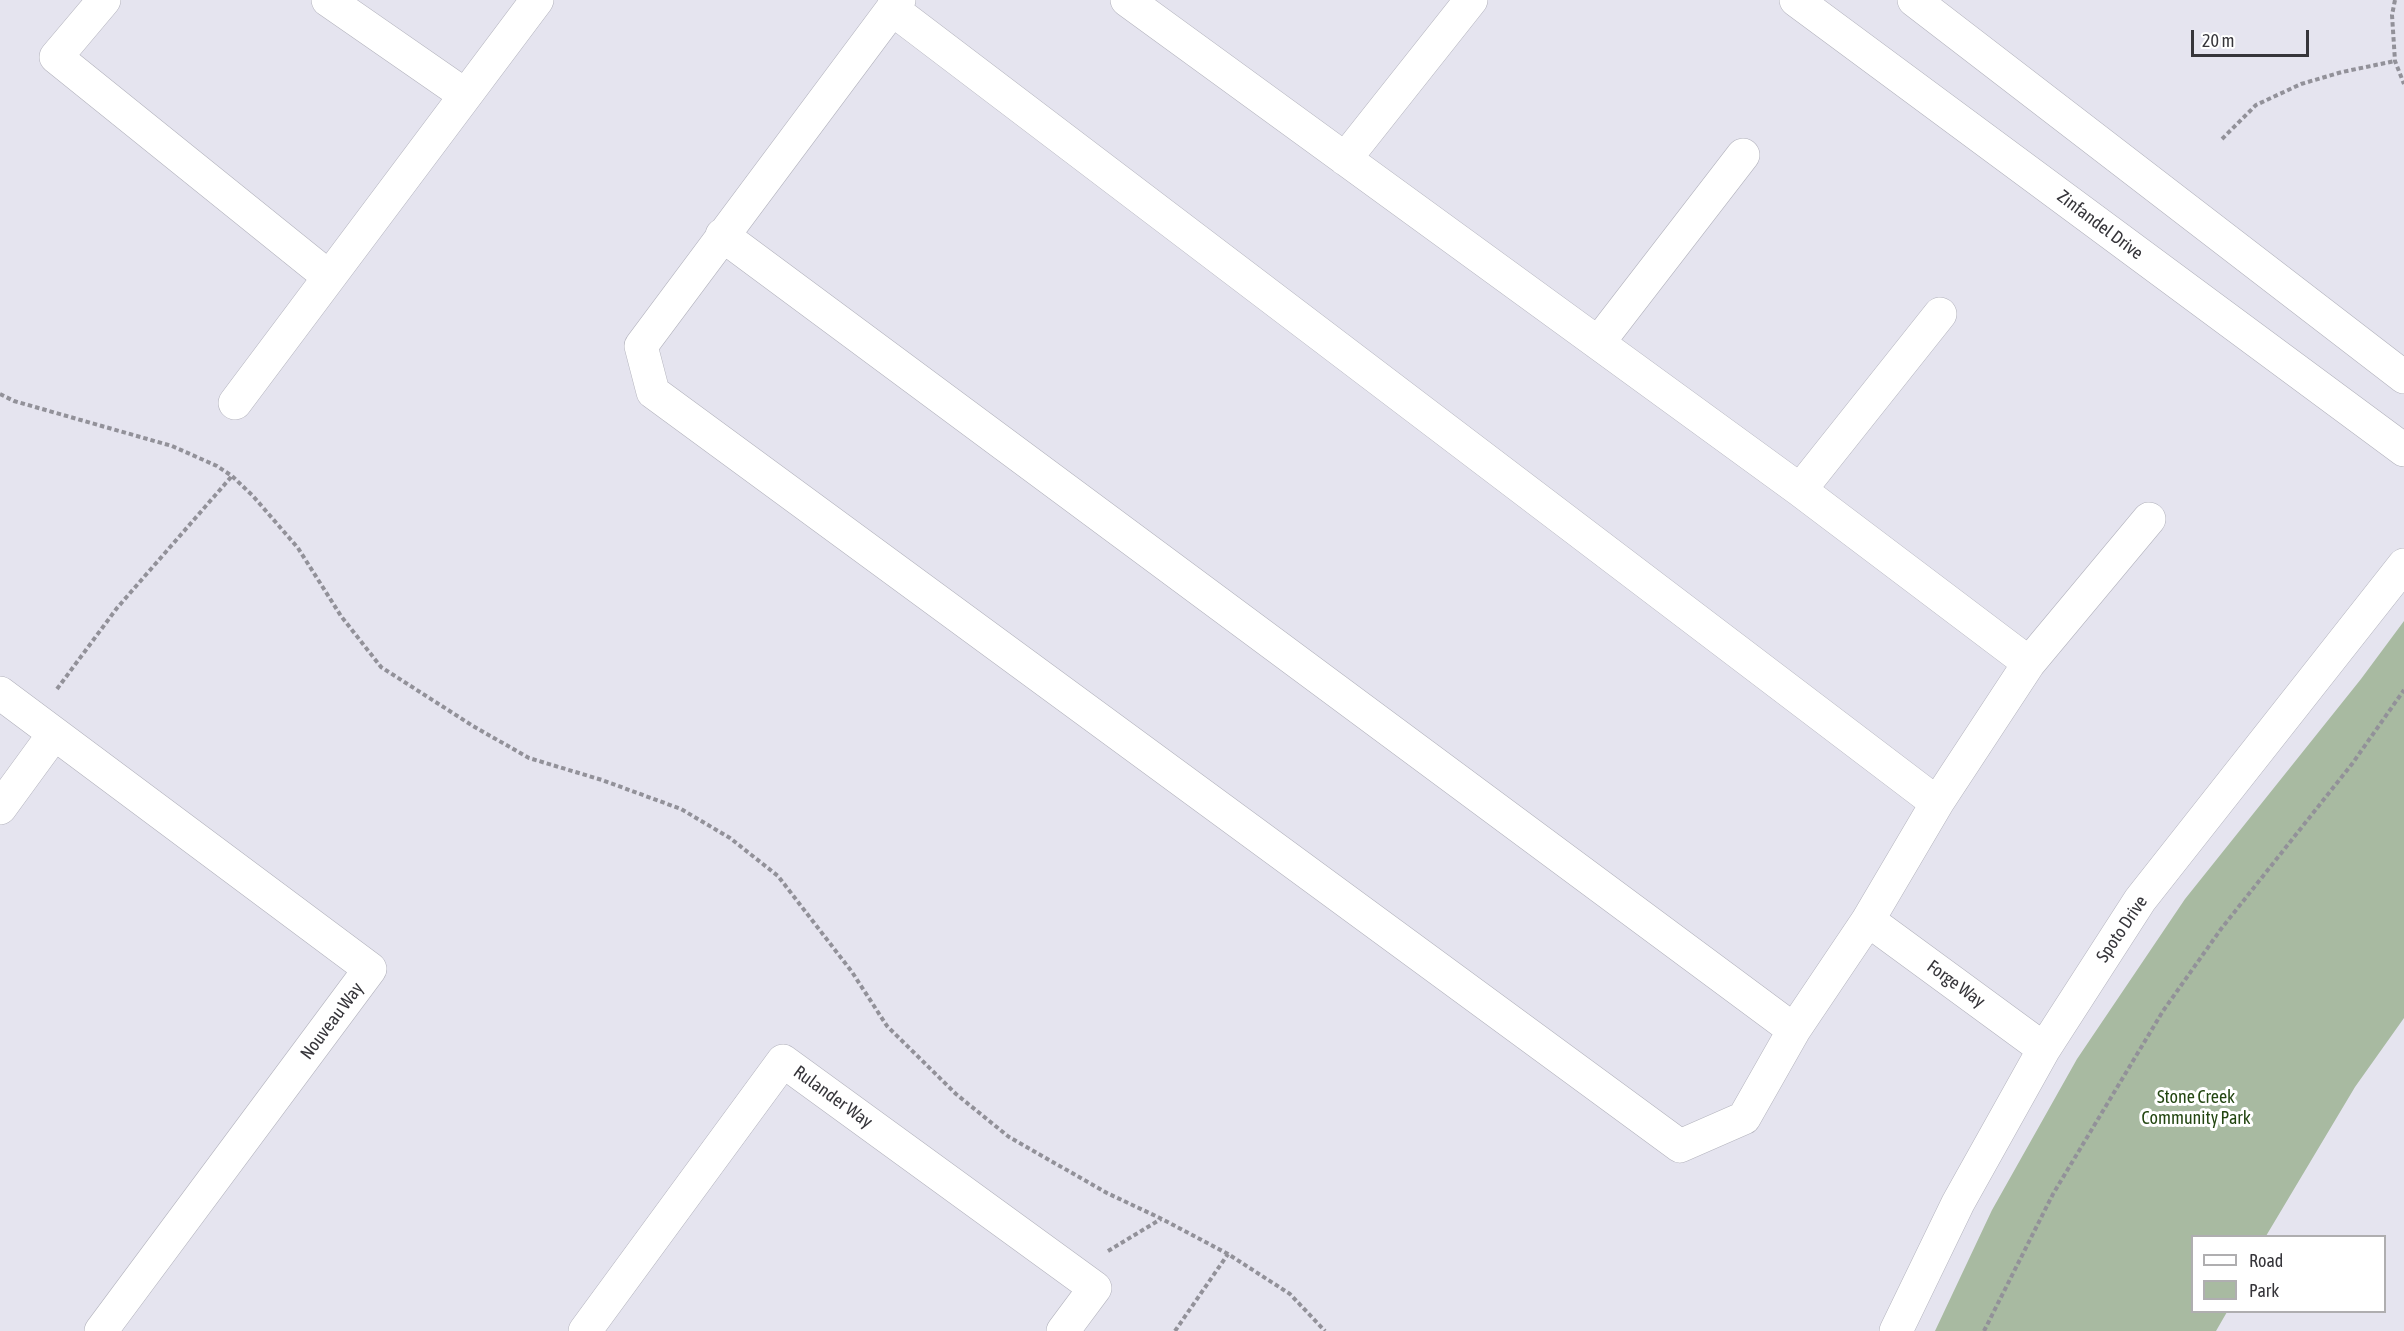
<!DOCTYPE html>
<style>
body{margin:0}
#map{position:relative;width:2404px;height:1331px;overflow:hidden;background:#e5e4ef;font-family:"Asap Condensed",sans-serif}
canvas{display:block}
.legend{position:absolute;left:2191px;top:1235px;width:195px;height:78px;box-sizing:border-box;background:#fff;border:2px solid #afaeb0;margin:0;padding:8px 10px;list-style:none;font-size:18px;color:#36353a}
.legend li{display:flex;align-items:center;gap:12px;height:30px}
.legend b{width:30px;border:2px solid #afaeb0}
.scale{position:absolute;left:2191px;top:30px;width:118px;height:27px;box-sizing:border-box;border:3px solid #36353a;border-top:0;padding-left:8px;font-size:18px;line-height:21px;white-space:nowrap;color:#36353a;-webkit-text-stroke:4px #fff;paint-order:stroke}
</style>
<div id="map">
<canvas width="2404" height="1331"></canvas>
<ul class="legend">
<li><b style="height:8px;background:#fff"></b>Road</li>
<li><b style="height:16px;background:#a8baa1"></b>Park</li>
</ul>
<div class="scale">20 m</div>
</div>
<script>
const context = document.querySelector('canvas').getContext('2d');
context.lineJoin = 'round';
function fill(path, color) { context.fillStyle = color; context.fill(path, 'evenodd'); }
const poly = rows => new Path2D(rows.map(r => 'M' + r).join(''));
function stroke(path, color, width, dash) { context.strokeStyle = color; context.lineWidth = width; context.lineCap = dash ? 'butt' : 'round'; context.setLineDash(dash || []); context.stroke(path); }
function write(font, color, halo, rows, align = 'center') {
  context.font = font + ' "Asap Condensed",sans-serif'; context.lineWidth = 6; context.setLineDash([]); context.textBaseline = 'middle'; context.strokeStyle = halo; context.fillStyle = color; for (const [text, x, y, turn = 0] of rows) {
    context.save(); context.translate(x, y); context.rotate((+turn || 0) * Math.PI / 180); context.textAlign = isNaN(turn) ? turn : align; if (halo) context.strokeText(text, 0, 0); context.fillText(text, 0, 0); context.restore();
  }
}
const green = poly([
 [2404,621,2404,1018,2355,1087,2266,1236,2192,1236,2192,1312,2227,1312,2216,1331,1935,1331,1992,1210,2077,1059,2185,899,2361,679]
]);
const path = poly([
 [2395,0,2392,15,2395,61,2404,84],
 [2222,139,2256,105,2301,84,2342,72,2395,61],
 [0,394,14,401,172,446,217,466,232,476,253,496,298,548,341,616,381,667,473,726,529,758,602,780,681,809,730,838,778,876,852,972,887,1026,956,1094,1009,1137,1107,1193,1162,1219,1228,1254,1290,1294,1325,1331],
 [57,689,117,608,232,476],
 [1108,1251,1161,1219],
 [1175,1331,1228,1254],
 [1984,1331,2053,1194,2163,1011,2221,929,2352,764,2404,690]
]);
const minor = poly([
 [104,0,56,57,329,277],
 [328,0,465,95],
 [899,0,641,346,653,392,1680,1146,1744,1118,1794,1030,1868,920,1937,803,2029,663,1800,490,1127,0],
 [892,9,1937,803],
 [1345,159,1471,0],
 [722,235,1794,1030],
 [1598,343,1743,155],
 [235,403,537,0],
 [1800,490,1940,314],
 [2029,663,2149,519],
 [0,693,370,969,101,1331],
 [0,808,54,734],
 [1868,920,2044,1049],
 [585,1331,783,1061,1095,1288,1063,1331],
 [1896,1331,1958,1203,2044,1049,2140,900,2404,565]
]);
const tertiary = poly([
 [1796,0,2404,450],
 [1914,0,2404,377]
]);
const streetNames = [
 ["Zinfandel Drive",2100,225,37],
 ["Spoto Drive",2122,929,-56],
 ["Forge Way",1956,984,36],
 ["Nouveau Way",332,1021,-53],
 ["Rulander Way",833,1097,36]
];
const parkNames = [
 ["Stone Creek",2196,1097],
 ["Community Park",2196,1118]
];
fill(green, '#a8baa1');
stroke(minor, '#b2b2bc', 34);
stroke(tertiary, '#b2b2bc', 34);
stroke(path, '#929199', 4, [4.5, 3]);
stroke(minor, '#fff', 33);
stroke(tertiary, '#fff', 33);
write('18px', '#36353a', '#fff', streetNames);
write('18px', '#234611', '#fff', parkNames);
</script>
